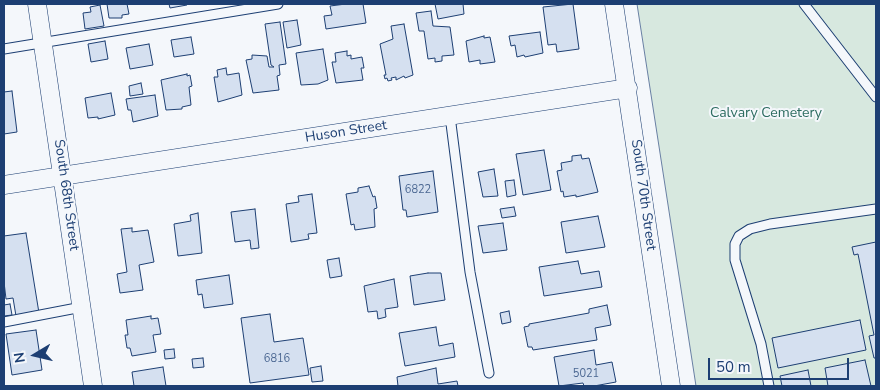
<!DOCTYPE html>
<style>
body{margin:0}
#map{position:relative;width:880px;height:390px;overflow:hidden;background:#f4f7fb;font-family:"Nunito Sans",sans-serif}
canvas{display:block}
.frame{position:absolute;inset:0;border:5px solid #1d3f73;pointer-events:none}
.north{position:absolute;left:10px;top:330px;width:50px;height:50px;-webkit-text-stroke:4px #f4f7fb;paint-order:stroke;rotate:261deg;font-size:14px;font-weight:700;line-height:20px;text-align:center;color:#1d3f73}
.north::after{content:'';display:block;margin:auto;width:18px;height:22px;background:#1d3f73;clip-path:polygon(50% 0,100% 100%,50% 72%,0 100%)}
.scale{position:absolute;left:708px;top:358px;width:141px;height:22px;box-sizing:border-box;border:2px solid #1d3f73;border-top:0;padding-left:6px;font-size:15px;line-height:18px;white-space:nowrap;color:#1d3f73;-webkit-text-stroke:4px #f4f7fb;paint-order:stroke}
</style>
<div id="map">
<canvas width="880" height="390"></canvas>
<div class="frame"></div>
<div class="north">N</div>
<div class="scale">50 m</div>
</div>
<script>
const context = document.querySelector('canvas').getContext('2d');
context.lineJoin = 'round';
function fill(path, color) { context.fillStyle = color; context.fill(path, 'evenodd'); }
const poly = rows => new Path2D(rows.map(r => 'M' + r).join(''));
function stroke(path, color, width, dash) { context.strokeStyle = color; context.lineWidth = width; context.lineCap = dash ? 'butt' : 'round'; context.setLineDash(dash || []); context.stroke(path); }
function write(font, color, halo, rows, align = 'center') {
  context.font = font + ' "Nunito Sans",sans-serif'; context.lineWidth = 4; context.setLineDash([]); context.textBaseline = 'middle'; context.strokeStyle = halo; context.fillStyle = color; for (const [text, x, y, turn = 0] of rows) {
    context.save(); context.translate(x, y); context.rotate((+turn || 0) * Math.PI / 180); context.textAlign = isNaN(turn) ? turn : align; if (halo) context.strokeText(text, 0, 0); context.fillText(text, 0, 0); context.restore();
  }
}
const green = poly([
 [637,4,876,4,876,386,696,386,637,4]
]);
const building = poly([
 [107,4,127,4,129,14,122,15,122,18,109,18,107,4],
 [169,4,187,4,187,5,170,8,169,4],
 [346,4,363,4,366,23,326,29,324,16,332,15,330,6,346,4],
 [435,4,463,4,464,14,438,19,435,4],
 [573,4,579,49,557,52,556,44,548,45,543,7,573,4],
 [100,5,104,26,85,29,83,13,91,12,90,7,100,5],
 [431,11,433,26,450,27,454,55,442,56,442,61,435,62,435,58,428,59,424,31,419,31,416,13,431,11],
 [297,20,301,45,287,48,283,22,297,20],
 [280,22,286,64,279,65,280,75,277,76,279,90,253,93,246,60,252,59,252,55,267,56,269,67,274,67,271,65,265,24,280,22],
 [404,24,413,75,405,78,404,76,396,80,396,77,391,78,392,80,388,81,387,78,385,79,384,75,386,75,380,44,393,39,391,26,404,24],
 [540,32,543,53,525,57,524,55,517,57,515,45,511,46,509,36,540,32],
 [484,36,484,38,490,37,495,62,480,64,480,60,469,62,466,41,484,36],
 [191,37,194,54,174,57,171,40,191,37],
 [105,41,108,59,91,62,88,44,105,41],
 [149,44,153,65,130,69,126,48,149,44],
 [323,49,328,80,318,84,301,85,296,53,323,49],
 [347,51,347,56,351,55,351,59,362,57,364,68,361,68,363,80,336,83,332,62,336,62,335,53,347,51],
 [226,68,227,75,239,73,242,95,218,102,214,77,218,77,217,70,226,68],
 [187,74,187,76,190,75,192,86,189,87,191,105,182,107,182,109,166,110,161,80,187,74],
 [141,83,143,94,130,96,129,86,141,83],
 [12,91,17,132,4,134,4,92,12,91],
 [111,93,115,115,98,119,98,117,88,118,85,98,111,93],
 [155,95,158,116,133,122,131,110,128,110,126,99,155,95],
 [544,150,551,190,523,195,516,154,544,150],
 [581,155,582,159,589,158,598,192,576,197,576,195,564,197,563,191,561,192,557,171,562,170,561,163,572,161,572,156,581,155],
 [494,169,498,196,483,197,478,172,494,169],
 [433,171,438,212,407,217,406,210,403,210,399,176,433,171],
 [514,180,516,195,507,197,505,181,514,180],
 [369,186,373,197,375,196,377,208,374,209,375,227,355,230,354,224,351,225,346,194,358,192,358,188,369,186],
 [312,194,317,233,308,234,309,239,291,242,286,204,299,202,298,196,312,194],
 [514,207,516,216,502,218,500,209,514,207],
 [255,209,259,248,251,249,250,240,235,242,231,212,255,209],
 [198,213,202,253,178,256,174,224,191,221,190,215,198,213],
 [598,216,605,247,566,253,561,222,598,216],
 [503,223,507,250,483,253,478,226,503,223],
 [132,228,132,232,148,230,154,262,139,265,143,290,120,293,117,274,127,272,121,229,132,228],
 [26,233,39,313,16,316,13,298,6,299,4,282,4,236,26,233],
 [876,242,876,358,874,358,869,336,874,335,858,254,854,255,852,247,876,242],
 [339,258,342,276,330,278,327,260,339,258],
 [578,261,581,274,599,271,602,287,544,296,539,267,578,261],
 [428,273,441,273,445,300,414,305,410,276,428,273],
 [229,275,233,304,204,308,202,294,198,295,196,280,229,275],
 [394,279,398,307,385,309,386,317,378,319,377,311,368,312,364,286,394,279],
 [10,304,12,315,4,316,4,305,10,304],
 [607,305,611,325,595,328,597,340,533,350,532,347,528,347,524,327,529,326,529,324,589,313,589,309,607,305],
 [509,311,511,322,502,324,500,313,509,311],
 [270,314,274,342,303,338,309,375,250,383,241,318,270,314],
 [151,316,151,319,158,318,161,334,153,335,156,352,132,356,130,348,127,348,125,335,128,335,126,320,151,316],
 [860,320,866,350,778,368,772,338,860,320],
 [436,327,439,346,453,343,455,357,405,366,399,333,436,327],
 [36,330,42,370,12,375,6,334,36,330],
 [174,349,175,358,165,359,164,350,174,349],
 [594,350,596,365,612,362,616,382,594,386,584,386,583,383,559,386,554,357,594,350],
 [203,358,204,367,193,368,192,359,203,358],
 [865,360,871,386,828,386,825,368,865,360],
 [321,366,323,381,312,382,310,368,321,366],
 [163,367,166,386,134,386,132,372,163,367],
 [436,368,438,384,457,381,458,386,398,386,397,377,436,368],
 [808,370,811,386,782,386,780,376,808,370]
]);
const service = poly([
 [804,4,876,97],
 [4,49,278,4],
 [450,116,470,272,489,373],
 [4,322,82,307],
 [769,386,761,344,735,260,735,244,739,236,750,229,770,224,876,209]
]);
const minor = poly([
 [37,4,93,386],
 [614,4,671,386],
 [4,185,628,88]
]);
const numberNames = [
 ["6822",418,190],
 ["6816",277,359],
 ["5021",586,374]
];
const parkNames = [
 ["Calvary Cemetery",766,114]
];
const streetNames = [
 ["Huson Street",346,132,-9],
 ["South 68th Street",66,195,82],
 ["South 70th Street",643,195,82]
];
fill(green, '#d7e8df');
stroke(green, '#687fa3', 1);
fill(building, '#d5e0f0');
stroke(building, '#1d3f73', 1);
stroke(service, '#1d3f73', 11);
stroke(minor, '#1d3f73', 19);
stroke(service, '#f4f7fb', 9);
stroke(minor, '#f4f7fb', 18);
write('11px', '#4b6792', null, numberNames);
write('14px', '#2c6c60', '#f4f7fb', parkNames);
write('14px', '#1d3f73', '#f4f7fb', streetNames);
</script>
